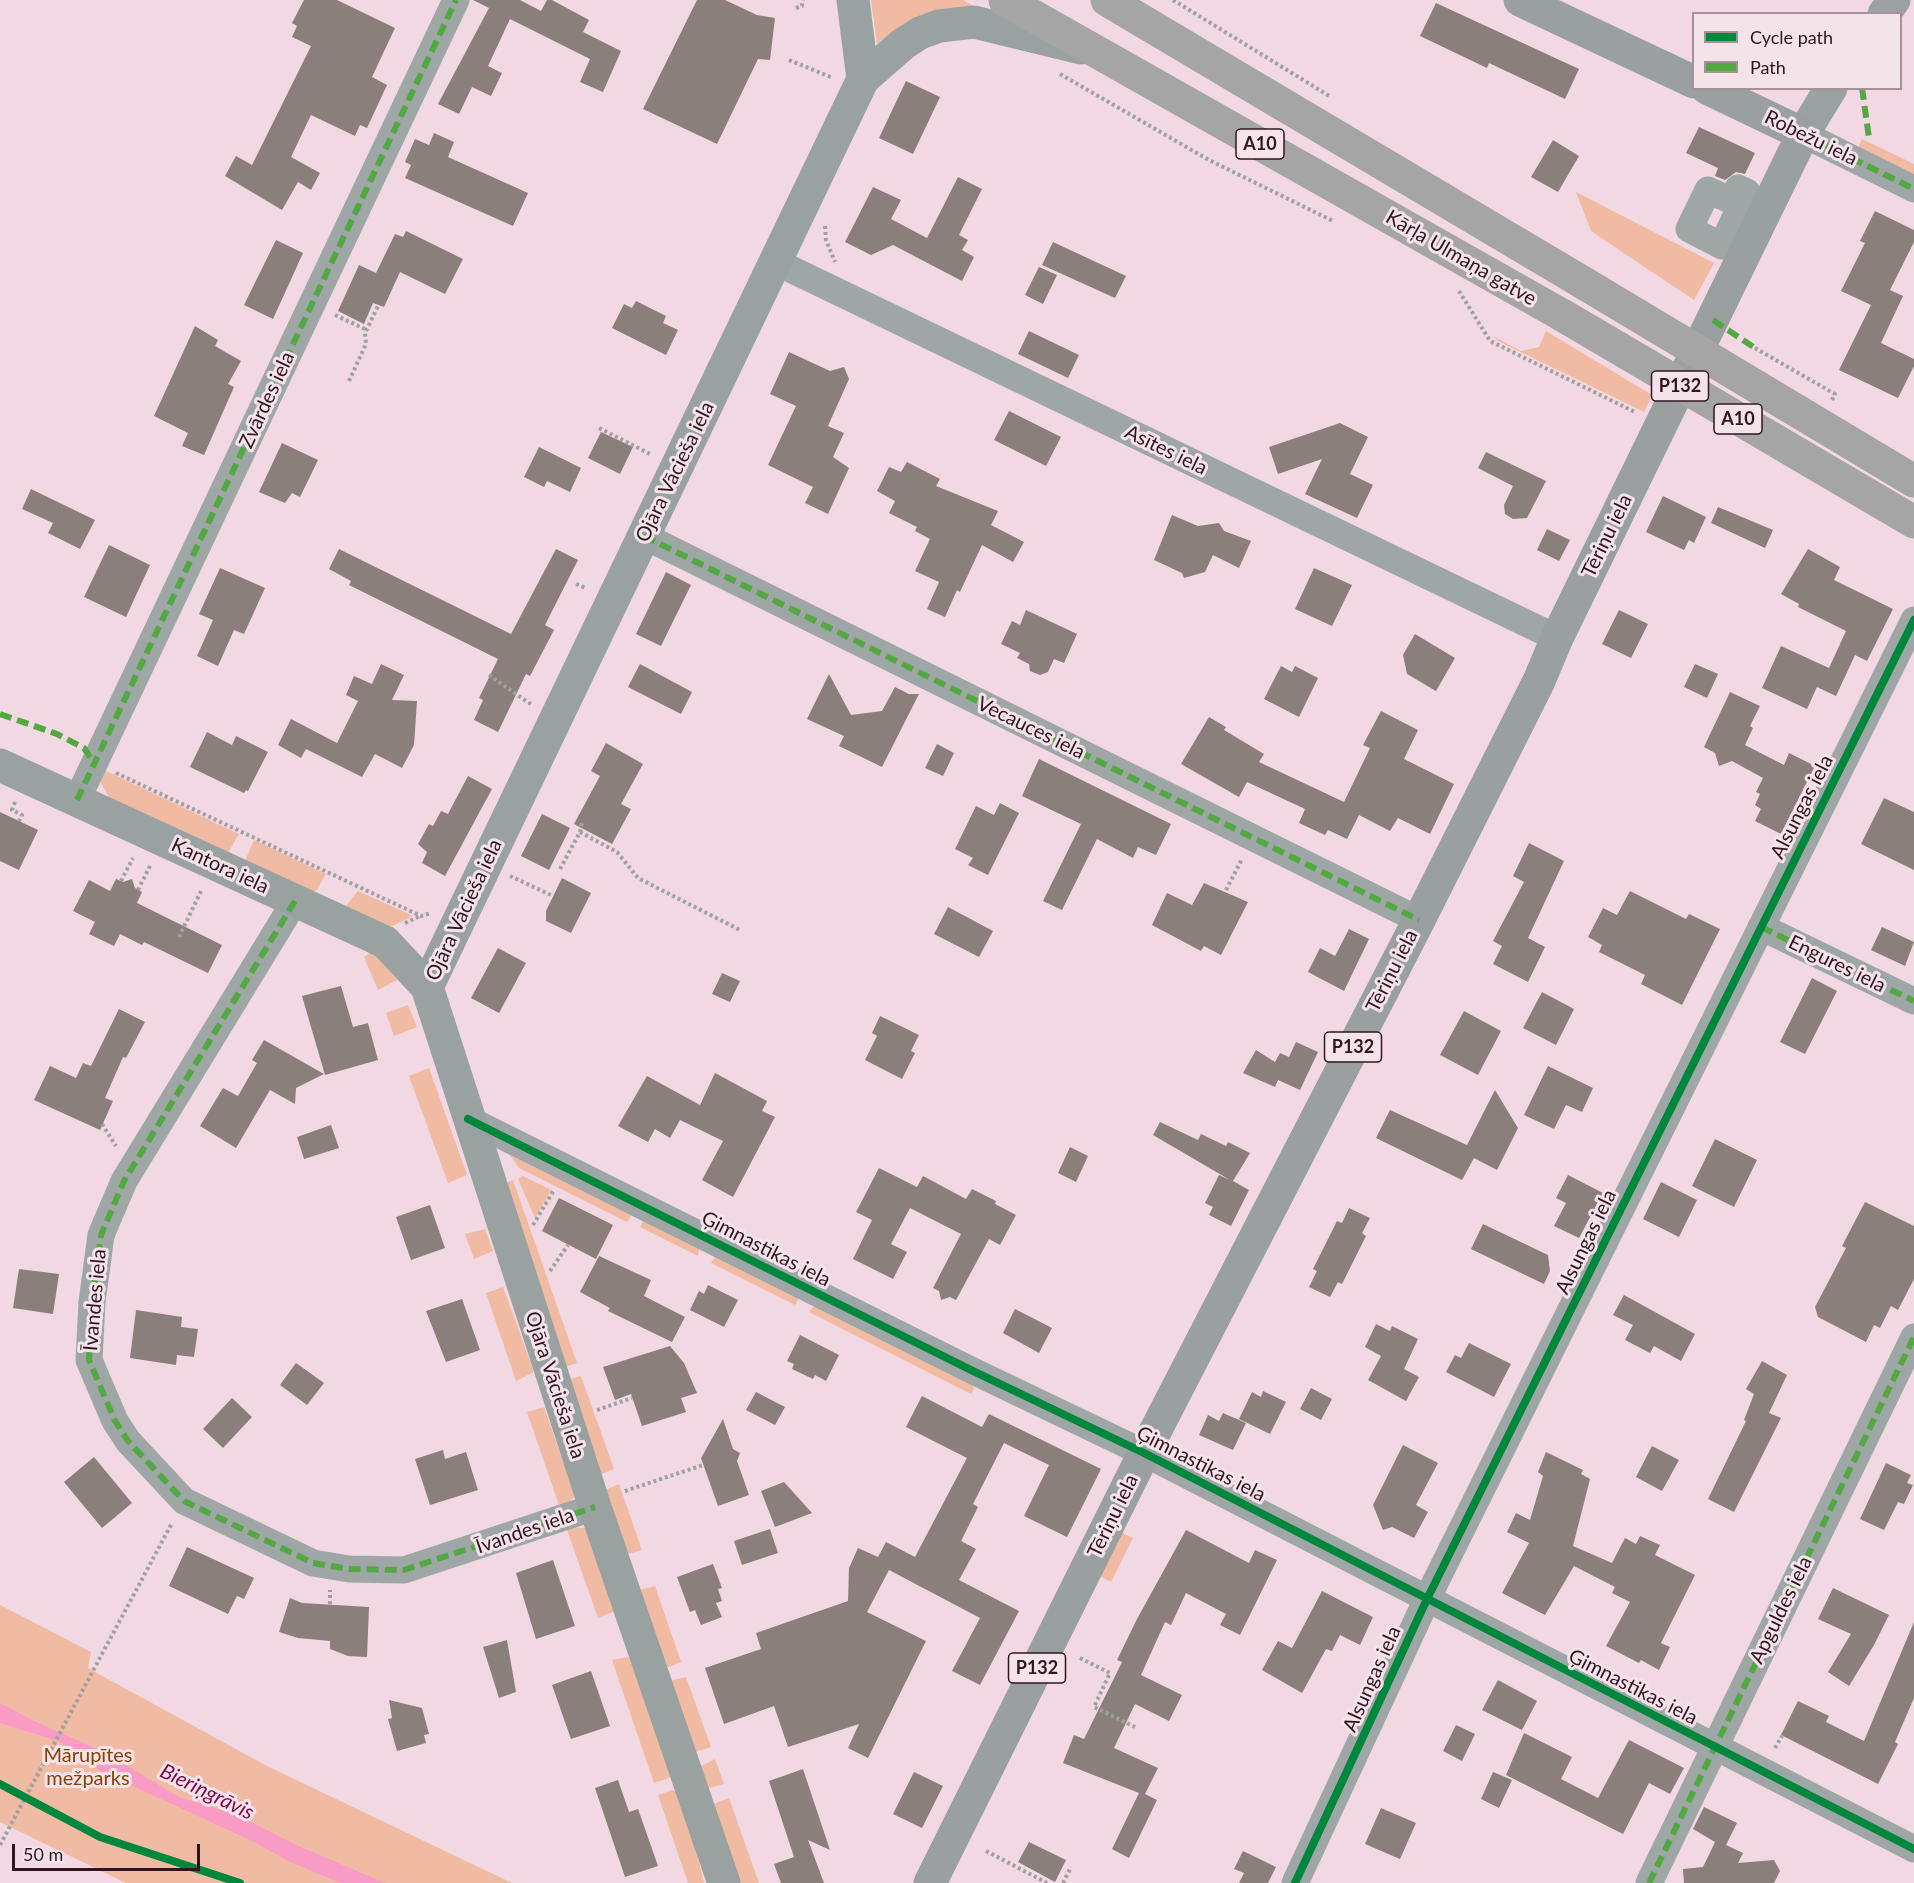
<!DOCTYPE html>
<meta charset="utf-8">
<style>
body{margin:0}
#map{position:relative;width:1914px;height:1883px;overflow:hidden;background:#f2d8e2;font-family:Lato,sans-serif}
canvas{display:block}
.legend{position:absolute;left:1692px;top:12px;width:210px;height:78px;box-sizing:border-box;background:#f4e4ea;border:2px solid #a6919a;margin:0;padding:8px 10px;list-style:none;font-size:18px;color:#301421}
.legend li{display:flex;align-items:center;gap:12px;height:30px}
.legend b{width:30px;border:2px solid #a6919a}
.scale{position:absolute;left:12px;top:1844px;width:188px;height:27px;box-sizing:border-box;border:3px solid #301421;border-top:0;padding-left:8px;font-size:18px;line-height:21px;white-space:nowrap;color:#301421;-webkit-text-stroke:4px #f4e4ea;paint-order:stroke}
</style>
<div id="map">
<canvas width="1914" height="1883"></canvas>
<ul class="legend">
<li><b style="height:8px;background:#00873e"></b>Cycle path</li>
<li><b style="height:8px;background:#54a843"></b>Path</li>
</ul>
<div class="scale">50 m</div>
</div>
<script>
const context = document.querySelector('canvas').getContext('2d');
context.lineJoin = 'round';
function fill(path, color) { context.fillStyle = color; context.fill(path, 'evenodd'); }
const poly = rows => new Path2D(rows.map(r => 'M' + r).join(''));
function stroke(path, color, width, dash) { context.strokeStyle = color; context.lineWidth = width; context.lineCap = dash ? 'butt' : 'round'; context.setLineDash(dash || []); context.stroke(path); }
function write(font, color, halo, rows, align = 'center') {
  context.font = font + ' Lato,sans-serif'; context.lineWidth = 6; context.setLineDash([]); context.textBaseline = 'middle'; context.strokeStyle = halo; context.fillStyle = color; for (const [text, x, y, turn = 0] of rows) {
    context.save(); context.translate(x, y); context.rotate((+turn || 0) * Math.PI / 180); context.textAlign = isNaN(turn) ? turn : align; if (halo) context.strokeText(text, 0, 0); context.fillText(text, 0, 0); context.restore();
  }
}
const green = poly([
 [871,0,963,0,973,6,926,14,903,24,877,44],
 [1862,139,1914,164,1914,175,1858,148],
 [1576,192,1714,263,1694,300,1591,231],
 [1546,331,1652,395,1644,412,1498,341,1493,336,1521,351,1539,347],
 [102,769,239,834,228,853,110,799,101,783],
 [254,840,326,874,317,890,312,892,245,861],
 [358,891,411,915,411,917,388,928,345,907],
 [372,951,397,980,378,990,364,957],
 [408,1005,417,1027,394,1036,386,1013],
 [429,1068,467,1175,448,1183,409,1076],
 [510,1155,631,1215,627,1222,519,1168],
 [523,1176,551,1190,535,1218,518,1179],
 [513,1180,577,1363,562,1368,499,1186],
 [644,1220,699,1249,698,1256,640,1227],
 [485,1229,493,1251,474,1259,465,1234],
 [715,1257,797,1298,798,1300,795,1305,711,1263],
 [503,1287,534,1372,516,1381,486,1293],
 [814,1306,973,1386,974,1389,971,1394,809,1312],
 [581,1376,614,1469,599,1475,567,1380],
 [544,1407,575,1496,561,1511,527,1412],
 [619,1484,642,1550,625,1555,603,1491],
 [566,1527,585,1528,615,1611,598,1618],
 [1120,1532,1133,1538,1111,1582,1098,1575],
 [655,1586,681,1662,669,1667,663,1666,639,1590],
 [0,1605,91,1652,88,1668,95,1672,267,1766,512,1883,126,1883,0,1822],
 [628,1657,631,1658,671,1775,669,1778,654,1783,612,1660],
 [686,1677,711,1747,692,1753,669,1681],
 [715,1759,724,1784,705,1789,697,1768],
 [672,1790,677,1792,696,1849,704,1883,688,1883,658,1795],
 [729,1798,759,1883,735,1883,709,1806]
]);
const water = poly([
 [0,1703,30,1719,108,1754,179,1797,238,1815,294,1844,385,1883,340,1883,288,1861,254,1842,100,1771,69,1751,61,1742,0,1723]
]);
const building = poly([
 [304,0,337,0,395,28,372,77,387,85,367,128,360,125,355,136,311,115,291,157,320,173,311,190,298,182,282,210,225,176,236,156,252,165,311,46,292,37,297,26,292,23],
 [473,0,520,0,541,11,547,0,552,0,589,20,583,32,621,51,603,92,580,82,590,59,510,19,488,66,502,73,491,96,472,87,459,114,438,104,489,8],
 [697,0,725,0,757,15,775,18,770,60,758,59,717,144,643,109],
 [1436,3,1579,69,1565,99,1489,63,1487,68,1420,36],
 [906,81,940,97,913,154,879,138],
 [1699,127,1755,153,1745,174,1736,172,1725,180,1715,176,1718,168,1686,153],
 [434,133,454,142,448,157,528,193,513,226,405,178,411,165,405,162,415,139,429,145],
 [1553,140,1579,156,1558,192,1531,177],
 [958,177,982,189,959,235,968,240,962,250,974,257,962,281,893,245,871,255,845,242,873,187,901,200,891,219,927,238],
 [1875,211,1914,230,1914,242,1890,290,1903,296,1881,343,1914,359,1914,366,1898,398,1839,370,1871,305,1841,291,1865,243,1860,241],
 [406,231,463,259,445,294,400,272,384,307,373,303,364,324,338,311,359,265,376,273,395,234,403,237],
 [276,240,303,253,273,319,244,305],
 [1053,242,1126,276,1115,298,1042,265],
 [1039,267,1057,275,1043,304,1025,295],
 [636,301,666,316,663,323,678,330,666,355,612,328,624,304,632,308],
 [195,326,218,340,215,346,241,361,228,384,234,387,204,455,182,446,188,433,154,416],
 [1029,331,1079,355,1068,378,1018,354],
 [789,352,830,371,844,367,849,379,828,426,844,433,833,457,849,468,828,514,805,503,813,487,768,465,796,406,770,394],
 [1009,411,1061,437,1046,466,994,440],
 [1340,423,1368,437,1350,474,1373,485,1357,518,1305,494,1322,459,1278,474,1269,447],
 [601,432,633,447,620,474,588,458],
 [282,443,318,460,300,497,292,493,285,503,259,492],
 [539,447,581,468,570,492,547,481,544,487,524,477],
 [1486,452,1546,481,1527,518,1513,519,1505,514,1504,505,1513,486,1478,468],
 [907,462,940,479,936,486,998,511,991,525,1024,542,1013,562,982,545,960,592,957,590,945,617,927,609,939,582,915,571,930,539,915,531,917,527,889,513,895,501,877,491,889,467,901,472],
 [31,489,95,520,80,549,48,533,53,523,22,509],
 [1663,496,1706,517,1694,543,1689,540,1684,550,1646,532],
 [1718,507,1773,530,1765,548,1711,523],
 [1172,515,1198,526,1219,523,1224,531,1251,541,1239,568,1213,555,1205,572,1184,578,1182,573,1154,560],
 [1547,529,1570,540,1559,561,1537,550],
 [109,545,150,565,126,617,84,597],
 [339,549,511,634,556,549,578,560,545,625,554,630,530,676,526,674,498,732,474,720,483,700,479,698,498,659,349,585,351,581,329,569],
 [1808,549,1840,567,1834,580,1893,609,1867,661,1855,655,1836,696,1817,687,1807,709,1762,688,1781,646,1829,668,1846,631,1798,607,1799,604,1781,594],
 [220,568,265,588,244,634,234,630,218,666,197,656,213,620,199,614],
 [1314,568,1352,585,1332,626,1295,609],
 [666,572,691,585,661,646,636,634],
 [1026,610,1077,634,1064,663,1054,659,1048,672,1040,675,1030,671,1029,664,1017,658,1020,653,1001,644,1012,621,1020,625],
 [1619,610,1648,624,1631,658,1602,644],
 [1415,634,1455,658,1436,691,1407,674,1403,655],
 [381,664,404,675,392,700,417,701,414,745,402,768,375,754,362,777,306,749,301,758,278,745,291,719,337,743,358,701,346,695,354,676,372,684],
 [640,664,692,692,681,714,628,687],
 [1695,664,1718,674,1707,698,1684,687],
 [1281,666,1292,672,1295,666,1318,678,1299,717,1264,699],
 [829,674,851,715,882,711,895,687,909,694,919,694,882,767,839,746,844,736,807,719],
 [1730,692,1760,706,1750,726,1753,728,1745,745,1784,765,1789,753,1815,766,1781,834,1755,821,1761,809,1755,805,1760,794,1756,792,1763,778,1732,761,1719,766,1715,753,1704,747],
 [1381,711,1418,730,1404,759,1454,784,1430,834,1398,818,1390,831,1359,815,1347,839,1328,830,1325,835,1299,823,1305,809,1247,782,1239,797,1181,764,1209,717,1226,727,1224,730,1264,754,1259,762,1344,802,1370,748,1363,745],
 [207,732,232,745,236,736,268,752,248,791,246,790,244,793,190,767],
 [606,743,643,764,621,804,631,809,612,844,574,824,600,776,591,771],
 [937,744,954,753,943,776,925,768],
 [1039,759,1171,824,1156,855,1138,847,1133,858,1097,839,1062,910,1043,901,1081,824,1022,796],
 [468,776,492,789,445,876,422,863,427,852,418,844,429,824,433,826,441,811,448,814],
 [1884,798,1914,812,1914,870,1861,844],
 [1000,803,1019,813,988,875,968,865,973,858,955,849,976,806,994,815],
 [0,812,38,830,19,870,0,861],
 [542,814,570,828,549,870,521,856],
 [1529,843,1564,861,1528,938,1545,947,1528,982,1493,964,1502,946,1493,941,1524,882,1513,876],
 [562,878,591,893,571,933,546,921,546,911],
 [116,879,123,882,132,879,135,888,142,892,137,903,222,945,208,973,144,942,142,945,120,934,114,946,89,934,95,922,73,911,89,880,110,891],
 [1204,883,1248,902,1221,955,1204,946,1201,951,1152,925,1167,893,1192,905],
 [1630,891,1686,919,1689,914,1720,929,1682,1005,1641,984,1645,975,1599,952,1602,945,1588,937,1603,908,1617,915],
 [948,907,993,931,979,957,934,934],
 [1882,927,1914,942,1905,966,1871,950],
 [1349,929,1369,939,1344,991,1308,972,1320,948,1335,956],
 [498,948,526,963,499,1013,471,998],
 [722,973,740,981,730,1002,712,994],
 [1812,978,1837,991,1805,1054,1780,1042],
 [341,986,353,1027,368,1023,378,1060,325,1075,302,996],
 [1542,992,1574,1009,1556,1045,1523,1028],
 [119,1009,145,1022,126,1058,123,1057,105,1098,113,1101,100,1130,34,1100,50,1066,76,1078,83,1063,91,1066],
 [1464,1011,1501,1031,1478,1075,1440,1055],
 [880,1016,919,1035,911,1051,915,1053,902,1079,865,1060,877,1036,872,1033],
 [264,1040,324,1074,296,1088,295,1104,270,1090,236,1148,200,1126,223,1088,238,1096,257,1063,252,1060],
 [1296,1042,1318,1052,1300,1090,1278,1080,1275,1087,1243,1073,1256,1050,1275,1062,1280,1053,1289,1057],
 [1548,1066,1593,1088,1582,1112,1566,1105,1554,1129,1524,1115],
 [715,1073,767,1101,762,1111,775,1117,733,1197,702,1180,723,1141,680,1120,670,1138,655,1129,648,1142,618,1126,647,1076,700,1105],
 [1495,1090,1518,1128,1497,1170,1474,1158,1462,1180,1376,1138,1390,1110,1467,1145],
 [1160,1122,1198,1140,1201,1134,1226,1146,1228,1142,1250,1153,1233,1181,1249,1190,1231,1226,1209,1215,1213,1207,1205,1203,1219,1175,1230,1180,1153,1135],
 [331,1125,339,1148,304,1159,297,1137],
 [1715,1139,1757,1160,1734,1207,1692,1186],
 [1070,1147,1088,1156,1076,1182,1058,1173],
 [879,1168,917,1187,923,1176,966,1199,972,1189,996,1201,995,1204,1016,1215,1000,1245,989,1239,956,1300,950,1297,941,1300,939,1291,933,1288,961,1234,910,1208,891,1244,907,1252,893,1279,853,1259,872,1220,856,1212],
 [1568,1175,1603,1193,1579,1238,1554,1226,1566,1203,1556,1198],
 [1661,1182,1697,1200,1679,1237,1643,1219],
 [559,1198,613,1225,596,1259,542,1231],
 [1865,1202,1914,1226,1914,1279,1898,1310,1891,1306,1880,1328,1874,1325,1866,1342,1818,1317,1815,1307,1846,1248,1842,1246],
 [430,1205,445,1248,411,1260,396,1217],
 [1349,1208,1370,1218,1362,1233,1366,1236,1342,1284,1338,1282,1330,1297,1309,1287,1317,1271,1313,1269,1337,1221,1342,1223],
 [1483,1224,1548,1255,1550,1271,1544,1284,1471,1249],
 [599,1256,651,1280,644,1296,685,1317,672,1342,608,1311,610,1308,580,1292],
 [19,1269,59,1274,53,1314,13,1308],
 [708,1285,738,1300,724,1327,690,1310,699,1291,704,1294],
 [1624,1295,1695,1334,1681,1361,1654,1346,1650,1353,1625,1340,1633,1325,1613,1315],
 [462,1299,480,1350,446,1362,426,1311],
 [1015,1309,1052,1328,1039,1353,1003,1333],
 [136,1310,182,1317,181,1327,198,1329,194,1357,177,1355,176,1365,130,1358],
 [1376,1324,1390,1331,1392,1326,1418,1339,1404,1369,1419,1377,1406,1401,1368,1380,1381,1356,1365,1347],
 [800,1335,839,1355,826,1381,815,1375,813,1379,792,1369,794,1364,787,1361],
 [1469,1343,1511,1364,1494,1397,1446,1372,1455,1355,1461,1358],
 [670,1346,684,1363,697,1393,681,1398,686,1412,642,1426,631,1394,615,1400,603,1367],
 [1762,1361,1787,1375,1769,1413,1781,1418,1734,1512,1708,1499,1746,1421,1744,1420,1754,1394,1746,1389],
 [296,1363,324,1383,307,1405,280,1385],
 [1311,1388,1332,1399,1321,1420,1300,1409],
 [1263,1391,1286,1402,1270,1434,1239,1419,1252,1392,1261,1397],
 [756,1392,785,1407,775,1425,746,1410],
 [922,1396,982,1427,989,1414,1101,1469,1067,1537,1024,1516,1049,1465,1004,1443,973,1504,978,1507,961,1541,976,1549,959,1580,1019,1611,980,1685,952,1671,980,1618,889,1570,867,1612,926,1641,868,1758,848,1748,859,1724,788,1747,774,1706,724,1724,705,1668,761,1649,756,1633,848,1601,849,1568,858,1548,878,1557,886,1542,915,1557,967,1458,906,1427],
 [232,1398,252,1417,223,1448,203,1429],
 [1223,1413,1246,1423,1233,1450,1199,1435,1208,1415,1219,1421],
 [723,1419,733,1449,740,1453,737,1461,749,1495,718,1506,701,1458],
 [1403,1445,1438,1463,1416,1505,1428,1512,1414,1538,1392,1527,1383,1530,1373,1505],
 [1652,1446,1679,1460,1662,1491,1636,1477],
 [443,1450,445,1459,466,1452,478,1490,430,1505,415,1459],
 [1546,1452,1583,1470,1581,1474,1590,1479,1573,1546,1612,1563,1625,1538,1636,1544,1640,1536,1660,1545,1655,1555,1695,1575,1661,1643,1670,1647,1659,1670,1641,1660,1639,1663,1606,1646,1630,1602,1612,1593,1615,1587,1574,1566,1545,1615,1502,1593,1529,1543,1507,1532,1516,1513,1530,1520,1543,1476,1538,1472],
 [94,1457,132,1503,102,1528,64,1482],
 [1886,1463,1911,1475,1907,1483,1913,1485,1904,1504,1898,1502,1884,1530,1860,1519],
 [784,1482,812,1513,775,1527,761,1491],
 [770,1529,778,1553,742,1565,734,1541],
 [1186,1530,1249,1563,1255,1550,1277,1560,1240,1635,1220,1625,1226,1614,1186,1593,1171,1625,1165,1622,1141,1675,1182,1695,1169,1721,1135,1704,1114,1748,1158,1768,1145,1794,1157,1800,1129,1858,1112,1849,1139,1793,1063,1763,1074,1735,1084,1739,1122,1662,1117,1660,1137,1619],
 [187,1547,254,1578,244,1599,237,1596,228,1614,169,1586],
 [553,1560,575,1626,536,1639,516,1573],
 [713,1564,722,1588,718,1589,722,1601,716,1603,722,1617,701,1625,695,1610,690,1612,677,1577],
 [1833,1588,1889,1615,1874,1645,1849,1686,1828,1672,1851,1634,1818,1619],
 [1322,1591,1373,1617,1360,1645,1340,1635,1332,1651,1326,1649,1302,1693,1262,1670,1278,1641,1292,1648],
 [290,1598,302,1603,369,1607,367,1657,348,1656,330,1649,330,1641,298,1638,279,1632],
 [1914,1622,1914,1698,1895,1742,1898,1744,1878,1784,1781,1735,1798,1701,1829,1716,1826,1722,1864,1741],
 [507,1640,516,1692,499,1698,483,1647],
 [591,1671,610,1726,571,1739,552,1685],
 [1498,1680,1537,1701,1522,1730,1482,1710],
 [389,1700,422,1708,429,1734,424,1735,426,1743,397,1751,388,1719,392,1718],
 [1456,1725,1475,1734,1462,1761,1443,1751],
 [1524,1733,1572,1757,1561,1779,1598,1798,1629,1740,1684,1768,1670,1794,1649,1783,1623,1834,1506,1775],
 [803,1769,830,1850,808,1840,824,1883,781,1883,774,1864,794,1857,769,1781],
 [914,1772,943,1786,922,1828,893,1814],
 [1493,1772,1512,1780,1499,1808,1481,1799],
 [618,1780,629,1812,638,1809,658,1866,625,1877,595,1788],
 [1704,1807,1737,1823,1726,1845,1743,1853,1738,1863,1774,1860,1780,1871,1774,1883,1684,1883,1683,1869,1703,1867,1715,1842,1693,1829],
 [1381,1808,1416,1823,1400,1859,1365,1844],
 [1029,1842,1066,1860,1055,1882,1018,1862],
 [1243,1851,1276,1867,1268,1883,1239,1883,1244,1873,1234,1869]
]);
const path = poly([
 [1173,0,1331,97],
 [796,8,802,6,803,0],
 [789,60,833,78],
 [1060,74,1209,160,1333,221],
 [825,226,826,240,835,262],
 [1459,291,1490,341,1635,412],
 [335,315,367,330],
 [1755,348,1835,394,1832,400],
 [349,381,366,344,365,333,378,306],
 [599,428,652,455],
 [576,584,586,588],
 [489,675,532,705],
 [116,773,421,916,431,913],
 [15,802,12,810,22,815,19,821],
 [580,832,617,852,638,878,740,930],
 [560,869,580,832,582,822],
 [510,876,553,896],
 [121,881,133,858],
 [138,890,151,864],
 [1226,890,1242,859],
 [405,923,420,916],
 [179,937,202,889],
 [102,1124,116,1146],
 [533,1225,554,1190],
 [550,1271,568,1245],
 [597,1410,632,1398],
 [625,1491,703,1465],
 [330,1604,330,1590],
 [1080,1658,1110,1673,1094,1707,1135,1727],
 [1775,1748,1782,1736],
 [0,1845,172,1523],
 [986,1851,1047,1883],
 [1063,1883,1071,1867]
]);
const street = poly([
 [1803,134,1914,189],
 [1738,188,1747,192,1722,246,1689,229,1708,190,1732,201,1738,188],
 [776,262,1557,638],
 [644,536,1419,920],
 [77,800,456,0],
 [295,901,124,1181,101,1235,92,1302,89,1360,115,1421,128,1441,184,1501,313,1563,349,1569,404,1570,595,1507],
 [1761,927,1914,1001],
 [468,1119,973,1371,1144,1453,1914,1849],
 [1295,1883,1427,1599,1914,620],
 [1649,1883,1914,1337]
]);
const secondary = poly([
 [853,0,863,79],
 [1884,14,1894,0],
 [1803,134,1831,88],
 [0,765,385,942,427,987],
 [724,1883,595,1507,427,987,863,79,903,44,920,33,939,26,974,22,1081,48]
]);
const primary = poly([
 [1520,0,1694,82],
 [930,1883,1144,1453,1419,920,1539,681,1557,638,1803,134,1707,88]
]);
const highway = poly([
 [1005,0,1562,315],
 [1107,0,1582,282]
]);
const highwayBridge = poly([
 [1582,282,1914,481],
 [1562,315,1914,522]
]);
const quiet = poly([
 [1862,88,1869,138],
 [1803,134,1914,189],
 [1713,320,1755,348],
 [644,536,1419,920],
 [0,714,57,734,84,748,94,763],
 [77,800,456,0],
 [295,901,124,1181,101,1235,92,1302,89,1360,115,1421,128,1441,184,1501,313,1563,349,1569,404,1570,595,1507],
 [1761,927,1914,1001],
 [1649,1883,1914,1337]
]);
const cycleway = poly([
 [468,1119,973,1371,1144,1453,1914,1849],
 [0,1784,100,1837,240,1883],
 [1295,1883,1427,1599,1914,620]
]);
const shields = [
 [1260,144,48],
 [1680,386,57],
 [1738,419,48],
 [1353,1047,57],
 [1037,1668,57]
];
const shieldNames = [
 ["A10",1260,144],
 ["P132",1680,386],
 ["A10",1738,419],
 ["P132",1353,1047],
 ["P132",1037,1668]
];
const streetNames = [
 ["Robežu iela",1811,138,26],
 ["Kārļa Ulmaņa gatve",1461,258,30],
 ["Zvārdes iela",267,400,-65],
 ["Asītes iela",1166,450,26],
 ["Ojāra Vācieša iela",675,472,-64],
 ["Tēriņu iela",1607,536,-64],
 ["Vecauces iela",1031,728,26],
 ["Alsungas iela",1802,807,-63],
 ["Kantora iela",220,866,25],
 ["Ojāra Vācieša iela",464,910,-65],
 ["Engures iela",1837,964,26],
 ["Tēriņu iela",1392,971,-63],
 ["Alsungas iela",1586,1242,-64],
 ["Ģimnastikas iela",766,1249,27],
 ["Īvandes iela",95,1300,-85],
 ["Ojāra Vācieša iela",555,1385,72],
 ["Ģimnastikas iela",1201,1464,27],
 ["Tēriņu iela",1113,1516,-64],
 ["Īvandes iela",525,1531,-19],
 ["Apguldes iela",1781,1610,-64],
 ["Alsungas iela",1372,1679,-66],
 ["Ģimnastikas iela",1633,1687,27]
];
const parkNames = [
 ["Mārupītes",88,1756],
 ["mežparks",88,1779]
];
const waterNames = [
 ["Bieriņgrāvis",207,1792,26]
];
fill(green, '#f1baa2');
fill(water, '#f99cc5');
fill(building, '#8a7f7b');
stroke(path, '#9da1a1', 4, [3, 3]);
stroke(street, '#9ea7a6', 27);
stroke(secondary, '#99a2a1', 33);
stroke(primary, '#9aa0a0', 33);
stroke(highway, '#a6a5a6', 33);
stroke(highwayBridge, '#a6a5a6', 33);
stroke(quiet, '#54a843', 6, [12, 6]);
stroke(cycleway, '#00873e', 8);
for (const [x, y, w] of shields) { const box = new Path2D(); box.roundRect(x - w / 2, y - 15, w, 30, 4.5); context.fillStyle = '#f4e4ea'; context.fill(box); stroke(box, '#301421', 1.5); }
write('bold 18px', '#301421', null, shieldNames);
write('20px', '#301421', '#f4e4ea', streetNames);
write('20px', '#874204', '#f4e4ea', parkNames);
write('italic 21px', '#7c0a4b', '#f4e4ea', waterNames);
</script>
